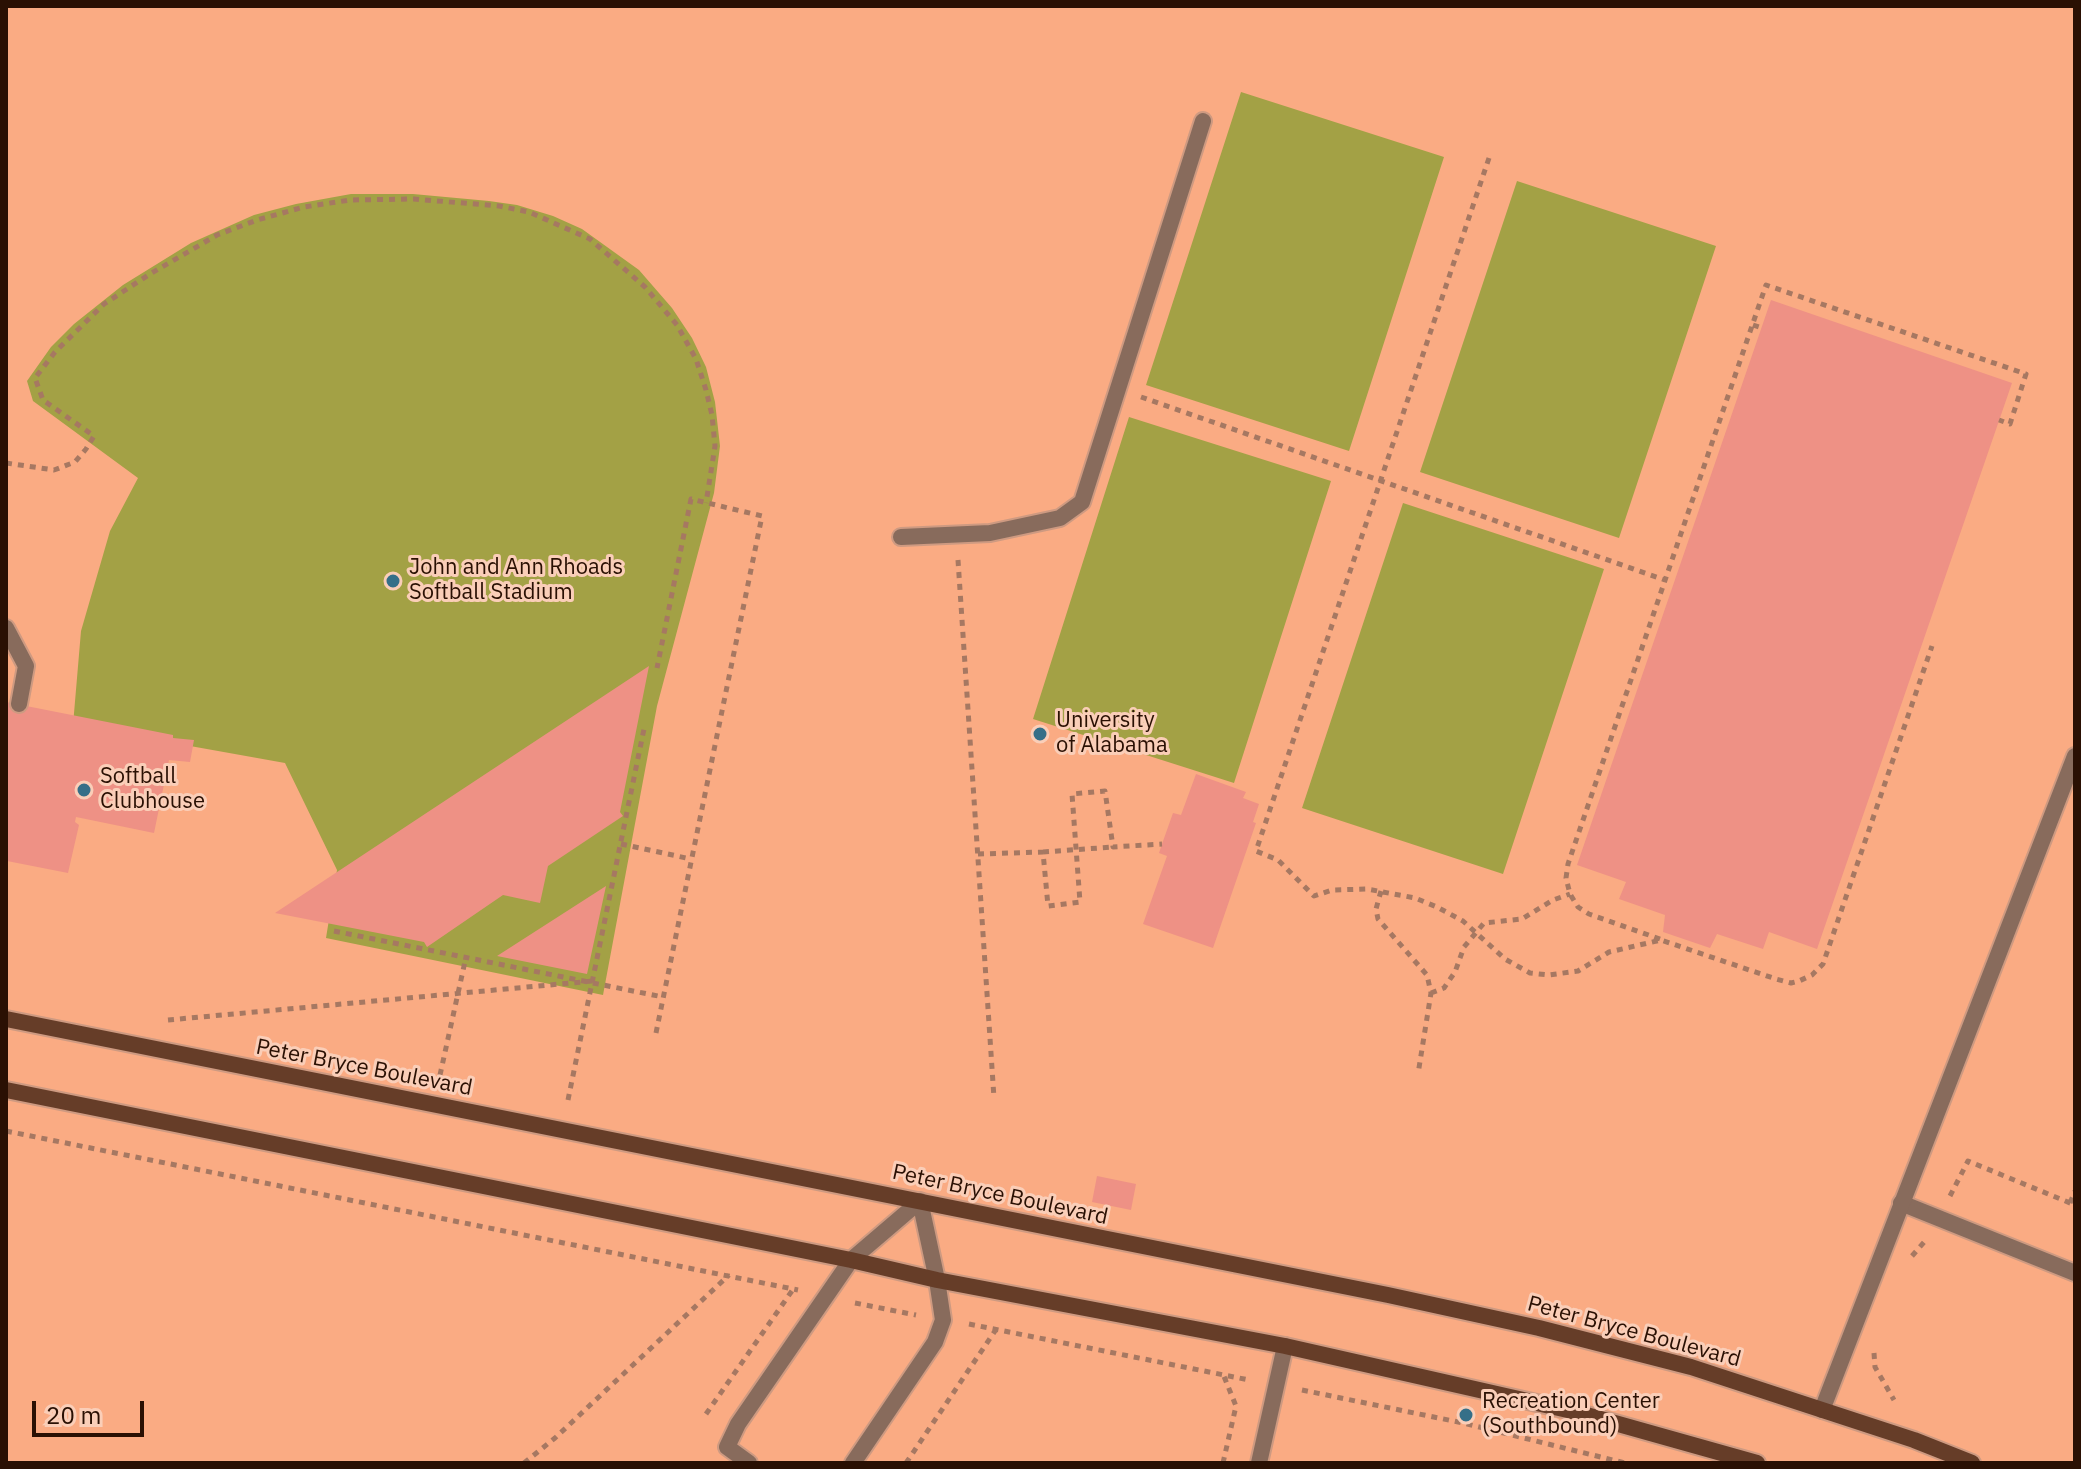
<!DOCTYPE html>
<style>
body{margin:0}
#map{position:relative;width:2081px;height:1469px;overflow:hidden;background:#f7bda0;font-family:"IBM Plex Sans",sans-serif}
canvas{display:block}
.frame{position:absolute;inset:0;border:8px solid #2a1003;pointer-events:none}
.scale{position:absolute;left:32px;top:1401px;width:112px;height:36px;box-sizing:border-box;border:4px solid #2a1003;border-top:0;padding-left:10px;font-size:24px;line-height:28px;white-space:nowrap;color:#2a1003;-webkit-text-stroke:6px #faceb8;paint-order:stroke}
</style>
<div id="map">
<canvas width="2081" height="1469"></canvas>
<div class="frame"></div>
<div class="scale">20 m</div>
</div>
<script>
const context = document.querySelector('canvas').getContext('2d');
context.lineJoin = 'round';
function fill(path, color) { context.fillStyle = color; context.fill(path, 'evenodd'); }
const poly = rows => new Path2D(rows.map(r => 'M' + r).join(''));
function stroke(path, color, width, dash) { context.strokeStyle = color; context.lineWidth = width; context.lineCap = dash ? 'butt' : 'round'; context.setLineDash(dash || []); context.stroke(path); }
function write(font, color, halo, rows, align = 'center') {
  context.font = font + ' "IBM Plex Sans",sans-serif'; context.lineWidth = 6; context.setLineDash([]); context.textBaseline = 'middle'; context.strokeStyle = halo; context.fillStyle = color; for (const [text, x, y, turn = 0] of rows) {
    context.save(); context.translate(x, y); context.rotate((+turn || 0) * Math.PI / 180); context.textAlign = isNaN(turn) ? turn : align; if (halo) context.strokeText(text, 0, 0); context.fillText(text, 0, 0); context.restore();
  }
}
const built = poly([
 [6,6,2075,6,2075,1463,6,1463]
]);
const green = poly([
 [1241,92,1444,157,1349,451,1146,385],
 [1517,181,1716,246,1619,538,1420,472],
 [351,194,413,194,489,201,517,205,553,216,582,229,639,270,672,308,692,338,706,367,715,402,720,446,714,493,657,706,603,995,326,938,337,870,285,763,73,725,81,631,110,531,138,478,33,401,27,381,51,347,74,324,123,285,191,243,254,215,296,204],
 [1129,417,1331,481,1234,783,1033,719],
 [1403,503,1604,569,1503,874,1302,808]
]);
const building = poly([
 [1771,300,2012,383,1817,949,1769,932,1763,949,1717,934,1710,948,1663,932,1665,915,1619,899,1626,882,1577,865],
 [649,666,620,812,623,816,548,866,540,903,503,895,427,947,424,942,275,913],
 [6,702,173,735,173,738,194,740,190,762,169,760,154,833,76,817,75,822,79,825,68,873,7,861],
 [1196,774,1246,792,1243,798,1259,804,1253,822,1256,823,1213,948,1143,924,1167,856,1159,853,1162,844,1173,813,1181,815],
 [606,886,587,974,497,956],
 [1097,1176,1136,1184,1131,1210,1092,1202]
]);
const path = poly([
 [1489,158,1256,851,1278,860,1314,896,1332,890,1367,889,1415,898,1437,907,1463,921,1505,959,1530,973,1549,975,1578,971,1609,952,1661,940,1776,979,1791,983,1799,981,1812,975,1823,964,1932,646],
 [1753,325,1762,328],
 [1141,397,1665,580],
 [6,463,54,470,75,462,86,449,94,436,43,400,35,378,55,352,104,304,150,274,217,235,257,220,304,207,350,200,414,199,499,206,529,212,590,239,645,287,677,325,696,359,706,390,712,415,715,446,706,503],
 [958,560,994,1098],
 [621,844,691,859],
 [1043,852,1113,847],
 [978,854,1043,852,1048,906,1080,902,1072,794,1105,791,1113,847,1162,844],
 [1381,891,1376,909,1378,919,1427,975,1431,993,1418,1074],
 [334,931,663,997],
 [1660,939,1589,914,1578,907,1570,894,1566,878,1568,864,1766,285,2026,374,2010,424,1999,420],
 [1431,993,1444,988,1455,972,1464,947,1484,923,1522,919,1553,900,1570,894],
 [168,1020,593,981],
 [656,1033,762,516,691,499,657,668],
 [440,1075,466,957],
 [568,1100,645,724],
 [6,1131,798,1290],
 [1950,1196,1968,1161,2075,1205],
 [2070,1203,2075,1191],
 [1912,1256,1926,1240],
 [855,1303,916,1315],
 [969,1324,1249,1380],
 [1874,1353,1875,1367,1894,1400],
 [1302,1390,1463,1423,1625,1463],
 [706,1414,794,1288],
 [524,1463,555,1438,729,1275],
 [906,1463,997,1328],
 [1223,1463,1236,1406,1223,1374]
]);
const lane = poly([
 [901,537,990,533,1060,518,1082,502,1203,121],
 [6,628,26,666,19,704],
 [1901,1203,2075,1273],
 [749,1463,727,1447,738,1424,851,1260,920,1201,937,1280,943,1320,935,1342,853,1463],
 [1259,1463,1285,1346]
]);
const street = poly([
 [1822,1410,2075,756]
]);
const secondary = poly([
 [6,1019,1388,1295,1539,1328,1691,1367,1914,1440,1972,1463],
 [6,1090,851,1260,937,1280,1285,1346,1572,1411,1757,1463]
]);
const markers = [
 [393,581,8,"#356f88"],
 [1040,734,8,"#356f88"],
 [84,790,8,"#356f88"],
 [1466,1415,8,"#356f88"]
];
const poiNames = [
 ["John and Ann Rhoads",409,568],
 ["Softball Stadium",409,593],
 ["University",1056,721],
 ["of Alabama",1056,746],
 ["Softball",100,777],
 ["Clubhouse",100,802],
 ["Recreation Center",1482,1402],
 ["(Southbound)",1482,1427]
];
const streetNames = [
 ["Peter Bryce Boulevard",364,1068,11],
 ["Peter Bryce Boulevard",1000,1195,12],
 ["Peter Bryce Boulevard",1634,1332,15]
];
fill(built, '#faab83');
fill(green, '#a3a145');
fill(building, '#ee9185');
stroke(lane, '#ce9a81', 20);
stroke(street, '#ce9a81', 20);
stroke(secondary, '#ce9a81', 20);
stroke(path, '#a67862', 5, [6, 6]);
stroke(lane, '#886b5c', 16);
stroke(street, '#886b5c', 16);
stroke(secondary, '#663d28', 16);
for (const [x, y, r, color] of markers) { const dot = new Path2D(); dot.arc(x, y, r, 0, 2 * Math.PI); context.fillStyle = color; context.fill(dot); stroke(dot, '#faceb8', 3); }
write('22px', '#2a1003', '#faceb8', poiNames, 'left');
write('22px', '#2a1003', '#faceb8', streetNames);
</script>
